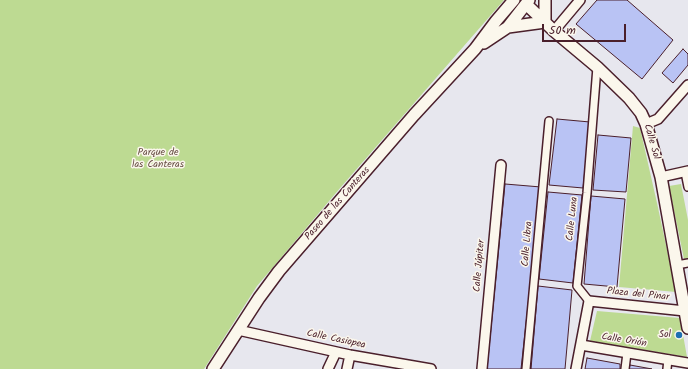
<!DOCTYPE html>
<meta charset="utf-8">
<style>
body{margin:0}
#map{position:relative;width:688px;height:369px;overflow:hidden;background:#e7e7ee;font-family:Kalam,sans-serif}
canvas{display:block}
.scale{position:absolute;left:542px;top:24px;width:84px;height:18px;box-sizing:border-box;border:2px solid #4a1f2b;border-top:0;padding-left:5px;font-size:12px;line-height:14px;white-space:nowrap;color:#4a1f2b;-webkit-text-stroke:3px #fbf7ec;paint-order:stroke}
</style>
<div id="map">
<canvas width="688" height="369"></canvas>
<div class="scale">50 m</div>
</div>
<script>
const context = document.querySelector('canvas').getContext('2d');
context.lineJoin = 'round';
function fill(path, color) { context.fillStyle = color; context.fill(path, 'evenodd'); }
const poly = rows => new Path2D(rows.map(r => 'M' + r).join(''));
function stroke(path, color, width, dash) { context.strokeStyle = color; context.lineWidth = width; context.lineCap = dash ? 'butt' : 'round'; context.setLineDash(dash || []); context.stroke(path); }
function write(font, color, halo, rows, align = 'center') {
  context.font = font + ' Kalam,sans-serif'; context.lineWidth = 3; context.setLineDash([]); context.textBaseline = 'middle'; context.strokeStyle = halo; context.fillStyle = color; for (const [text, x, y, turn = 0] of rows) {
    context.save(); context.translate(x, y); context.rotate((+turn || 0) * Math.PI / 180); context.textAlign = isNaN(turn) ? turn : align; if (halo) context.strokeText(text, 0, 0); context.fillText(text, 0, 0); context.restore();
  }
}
const green = poly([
 [0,0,504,0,341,187,257,286,204,369,0,369],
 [633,126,640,128,657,203,676,292,619,287],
 [681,184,688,220,688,258,684,259,669,186],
 [597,311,680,318,687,357,590,341]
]);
const building = poly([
 [597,0,627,0,673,40,642,79,576,24,597,0],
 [683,49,688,54,688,65,673,83,662,73,683,49],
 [557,119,590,122,583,188,549,185,557,119],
 [598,135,631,138,626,192,593,190,598,135],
 [505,184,541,187,521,369,487,369,505,184],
 [548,192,582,195,573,283,539,279,548,192],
 [591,196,625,199,617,287,584,284,591,196],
 [538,286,572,290,565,369,531,369,538,286],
 [587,358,620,364,620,369,585,369,587,358],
 [630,365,652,369,629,369,630,365]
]);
const pedestrian = poly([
 [685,172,688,187],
 [677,265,688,263],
 [589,301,577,286,587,193,597,67],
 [526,369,549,121],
 [625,369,627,353],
 [667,369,668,359]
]);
const minor = poly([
 [554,31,580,0],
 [646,124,658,119,688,85],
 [661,177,688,171],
 [238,330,350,355,431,369],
 [581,345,688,363],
 [328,369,336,352],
 [347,369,350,355],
 [482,369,501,165],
 [576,369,589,301,685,311]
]);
const tertiary = poly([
 [526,4,554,31,597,67,629,98,641,113,646,124,661,177,688,328],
 [508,27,529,0],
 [484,43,508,27,545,22,545,0],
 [213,369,259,298,279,271,414,115,475,49,496,21,514,0]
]);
const markers = [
 [679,335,4,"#1f6fb2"]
];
const streetNames = [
 ["Calle Sol",651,142,74],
 ["Paseo de las Canteras",338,204,-49],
 ["Calle Luna",573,219,-84],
 ["Calle Libra",528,244,-85],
 ["Calle Júpiter",480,266,-85],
 ["Plaza del Pinar",638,295,6],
 ["Calle Casiopea",336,340,12],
 ["Calle Orión",624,341,9]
];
const parkNames = [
 ["Parque de",158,153],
 ["las Canteras",158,165]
];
const poiNames = [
 ["Sol",671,335]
];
fill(green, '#bdda92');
fill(building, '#b9c3f4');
stroke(building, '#4a1f2b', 1);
stroke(pedestrian, '#4a1f2b', 10);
stroke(minor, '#4a1f2b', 12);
stroke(tertiary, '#4a1f2b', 14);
stroke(pedestrian, '#fbf7ec', 7);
stroke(minor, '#fbf7ec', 9);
stroke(tertiary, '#fbf7ec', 11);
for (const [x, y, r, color] of markers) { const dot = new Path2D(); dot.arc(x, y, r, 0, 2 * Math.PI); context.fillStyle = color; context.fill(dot); stroke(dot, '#fbf7ec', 1.5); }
write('10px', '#4a1f2b', '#fbf7ec', streetNames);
write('10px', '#674e45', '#fbf7ec', parkNames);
write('10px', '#4a1f2b', '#fbf7ec', poiNames, 'right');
</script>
